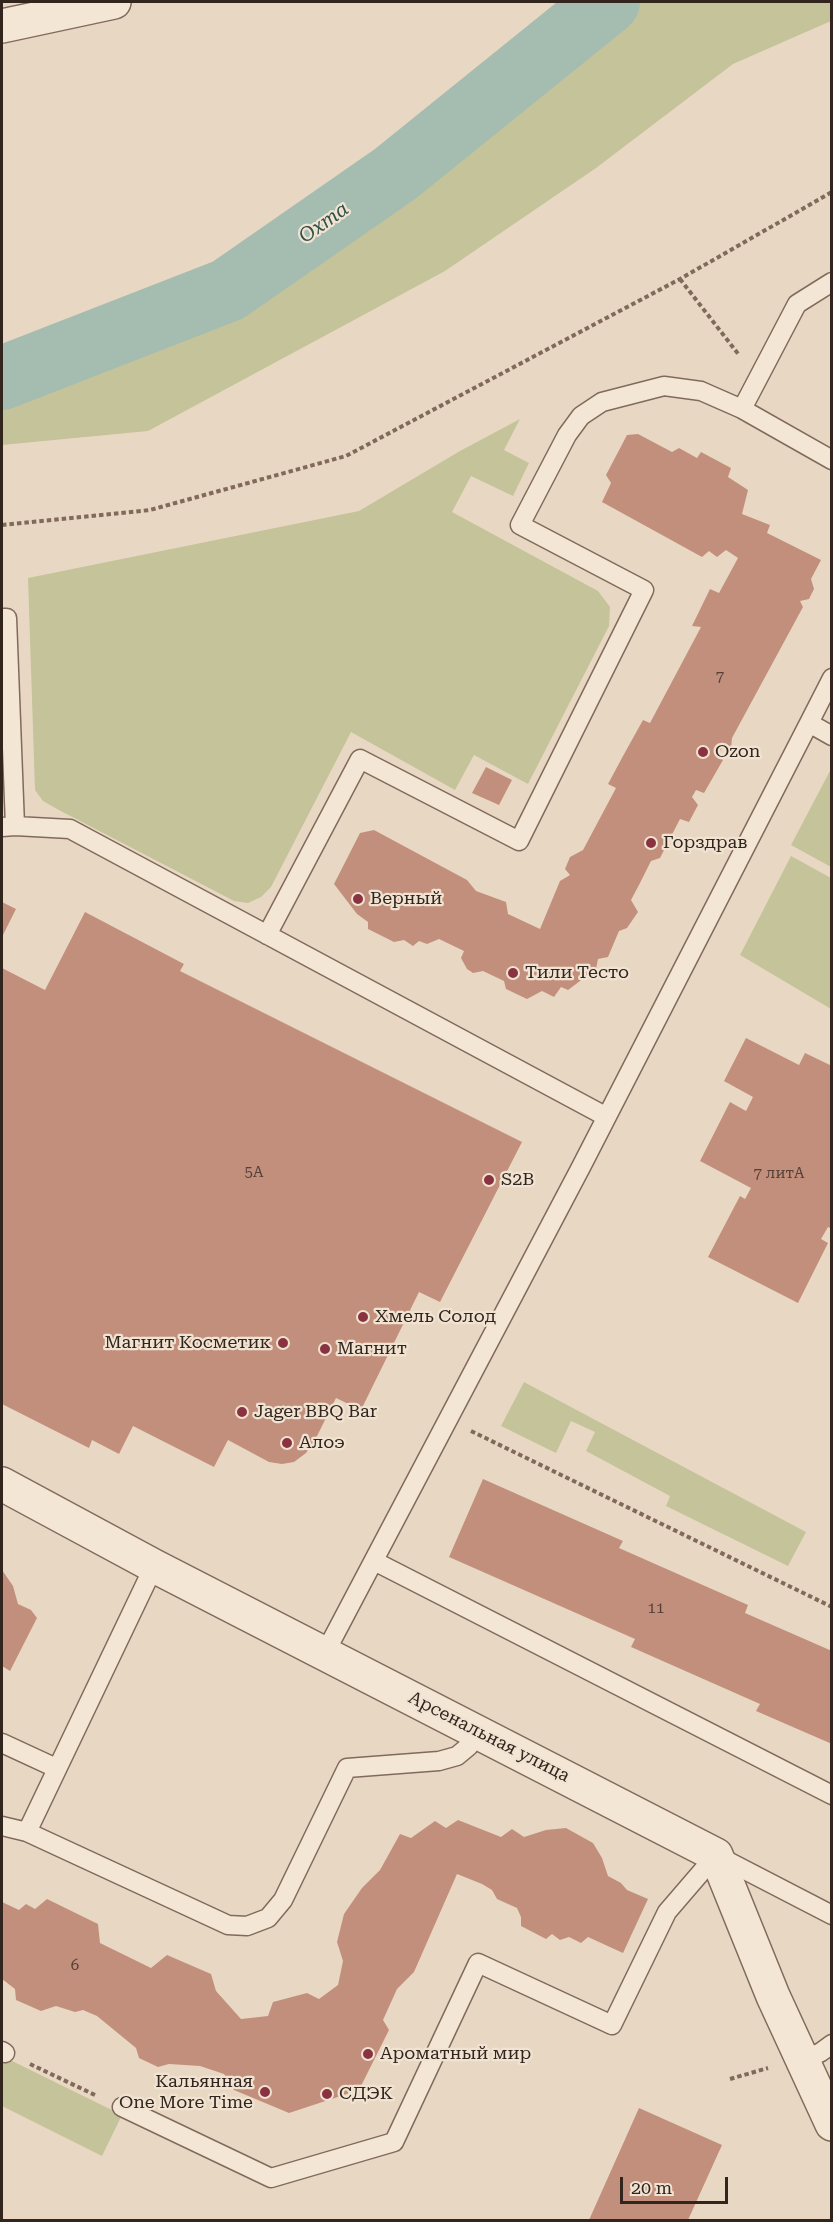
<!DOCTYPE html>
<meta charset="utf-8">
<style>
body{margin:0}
#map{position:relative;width:833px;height:2222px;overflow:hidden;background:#e8d8c3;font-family:"Roboto Serif",serif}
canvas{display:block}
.frame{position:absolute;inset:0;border:3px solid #32251e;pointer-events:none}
.scale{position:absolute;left:620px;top:2177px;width:108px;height:27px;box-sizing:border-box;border:3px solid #32251e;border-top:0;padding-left:8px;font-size:18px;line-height:21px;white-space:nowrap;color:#32251e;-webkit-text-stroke:4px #f1e3d2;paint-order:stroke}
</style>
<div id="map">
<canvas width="833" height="2222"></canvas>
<div class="frame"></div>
<div class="scale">20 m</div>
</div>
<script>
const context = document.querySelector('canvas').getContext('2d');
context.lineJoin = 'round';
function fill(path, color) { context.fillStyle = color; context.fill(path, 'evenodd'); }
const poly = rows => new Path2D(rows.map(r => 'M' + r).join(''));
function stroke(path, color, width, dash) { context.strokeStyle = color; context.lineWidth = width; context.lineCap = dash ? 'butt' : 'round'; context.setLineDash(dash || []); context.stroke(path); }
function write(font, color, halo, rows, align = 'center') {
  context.font = font + ' "Roboto Serif",serif'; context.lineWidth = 4.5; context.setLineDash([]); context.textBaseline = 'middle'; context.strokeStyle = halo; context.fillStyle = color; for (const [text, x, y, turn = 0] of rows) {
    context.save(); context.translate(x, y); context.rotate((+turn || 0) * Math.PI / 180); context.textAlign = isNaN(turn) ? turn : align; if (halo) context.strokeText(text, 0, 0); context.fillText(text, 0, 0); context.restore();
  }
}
const green = poly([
 [626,2,831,2,831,21,733,64,596,168,445,271,148,431,2,445,2,385,235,304,433,158],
 [520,419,504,450,529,463,513,496,471,476,452,512,598,591,610,607,609,626,528,784,474,755,455,790,351,732,271,887,261,897,248,903,234,901,57,809,43,801,35,790,28,578,359,511,460,451],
 [831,769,832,867,831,867,791,845],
 [791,856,831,878,831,1009,740,955],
 [524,1382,806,1532,788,1566,666,1506,670,1496,586,1451,595,1432,571,1421,556,1453,501,1426],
 [2,2056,122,2115,102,2156,2,2106]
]);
const river = poly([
 [2,378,228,290,395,174,608,2]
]);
const building = poly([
 [638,434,672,452,679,448,697,458,701,452,731,468,728,477,748,490,742,514,770,525,767,533,821,560,811,579,814,589,809,599,800,601,803,607,732,738,731,749,722,748,717,755,723,760,704,793,696,790,692,797,698,805,689,822,680,819,660,858,651,861,640,883,631,900,638,912,627,928,619,931,608,957,598,959,596,969,568,990,561,987,554,997,542,991,527,999,506,989,504,981,483,971,473,973,467,969,461,958,464,951,439,939,427,944,419,941,413,946,404,940,394,942,368,929,368,922,357,914,334,884,360,833,374,830,467,880,476,891,506,902,508,914,540,929,560,881,570,875,565,869,570,857,583,850,616,788,608,784,623,756,643,720,650,723,701,627,692,626,710,589,719,593,738,558,726,550,717,557,709,551,702,557,602,502,611,483,606,475,627,435],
 [486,767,512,780,499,805,472,793],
 [2,902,16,909,3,935,2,934],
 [85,912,184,964,180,971,522,1142,440,1302,419,1292,361,1410,336,1398,315,1440,306,1453,294,1462,282,1464,269,1462,228,1440,214,1467,133,1426,119,1454,92,1440,89,1448,2,1404,2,968,45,990],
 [746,1038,799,1065,805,1053,832,1066,832,1229,828,1227,821,1239,828,1243,798,1303,708,1257,740,1196,745,1199,751,1188,700,1161,730,1102,746,1111,753,1097,724,1081],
 [483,1479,623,1541,619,1548,748,1605,745,1613,832,1651,832,1744,756,1711,760,1704,631,1647,635,1639,449,1557],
 [2,1570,13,1586,18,1604,31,1610,37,1618,10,1671,2,1666],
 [458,1820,501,1837,512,1829,524,1837,546,1830,566,1828,593,1843,602,1858,608,1876,621,1883,627,1890,648,1899,623,1953,588,1937,581,1943,569,1937,560,1940,552,1934,546,1939,521,1926,521,1917,517,1908,497,1899,492,1890,482,1884,457,1874,414,1972,397,1989,383,2020,389,2030,359,2090,289,2113,234,2090,224,2074,200,2066,169,2064,158,2067,139,2058,136,2048,97,2016,83,2010,75,2012,56,2006,41,2011,16,2000,15,1989,2,1979,2,1902,19,1910,26,1904,35,1909,47,1899,98,1924,100,1943,151,1968,167,1955,211,1974,216,1991,241,2019,268,2016,273,2002,307,1993,319,1999,338,1985,343,1961,337,1942,344,1914,362,1888,380,1870,400,1834,411,1838,435,1821,446,1828],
 [639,2108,722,2145,688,2220,589,2220]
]);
const path = poly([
 [680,279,739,355],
 [2,525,150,510,346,456,680,279,832,192],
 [471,1431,832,1607],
 [30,2064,97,2096],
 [730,2079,768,2068]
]);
const service = poly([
 [742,409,797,304,832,282],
 [2,618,7,618,15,826,2,827],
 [832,678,809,723,832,736],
 [15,826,70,829,605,1116],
 [267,935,360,759,519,841,644,590,520,525,567,435,581,416,602,402,664,386,701,391,742,409,832,460],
 [374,1561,832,1795],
 [154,1566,27,1832,228,1925,247,1926,268,1918,283,1900,347,1768,439,1761,457,1756,469,1746,476,1730],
 [325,1653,581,1167,809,723],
 [2,1743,56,1768],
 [2,1826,27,1832],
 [2,2051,5,2053],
 [803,2061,821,2052,832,2044],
 [122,2107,271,2178,394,2142,478,1963,612,2025,667,1912,716,1855,832,1915]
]);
const minor = poly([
 [2,26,114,2],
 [2,1484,154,1566,716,1855,773,1996,832,2124]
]);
const markers = [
 [703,752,6,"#893341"],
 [651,843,6,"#893341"],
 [358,899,6,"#893341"],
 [513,973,6,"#893341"],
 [489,1180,6,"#893341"],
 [363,1317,6,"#893341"],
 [283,1343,6,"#893341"],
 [325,1349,6,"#893341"],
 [242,1412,6,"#893341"],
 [287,1443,6,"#893341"],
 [368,2054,6,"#893341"],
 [265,2092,6,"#893341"],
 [327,2094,6,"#893341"]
];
const numberNames = [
 ["7",720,677],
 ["5А",254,1173],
 ["7 литА",779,1174],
 ["11",656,1609],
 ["6",75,1966]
];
const poiNames = [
 ["Ozon",715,752],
 ["Горздрав",663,843],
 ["Верный",370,899],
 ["Тили Тесто",525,973],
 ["S2B",501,1180],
 ["Хмель Солод",375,1317],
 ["Магнит Косметик",271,1343,"right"],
 ["Магнит",337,1349],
 ["Jager BBQ Bar",254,1412],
 ["Алоэ",299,1443],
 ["Ароматный мир",380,2054],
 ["Кальянная",253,2082,"right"],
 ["One More Time",253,2103,"right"],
 ["СДЭК",339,2094]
];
const streetNames = [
 ["Арсенальная улица",489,1737,27]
];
const waterNames = [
 ["Охта",324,223,-35]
];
fill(green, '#c5c399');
stroke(river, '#a5bcb1', 64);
fill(building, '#c38f7d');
stroke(service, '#816a5c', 21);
stroke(minor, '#816a5c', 36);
stroke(path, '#816a5c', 4, [4.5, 3]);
stroke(service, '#f4e6d5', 18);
stroke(minor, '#f4e6d5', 33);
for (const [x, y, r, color] of markers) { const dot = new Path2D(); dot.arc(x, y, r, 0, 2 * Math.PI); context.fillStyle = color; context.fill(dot); stroke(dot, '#f1e3d2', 2); }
write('15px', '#564036', null, numberNames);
write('18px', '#32251e', '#f1e3d2', poiNames, 'left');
write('18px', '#32251e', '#f1e3d2', streetNames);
write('italic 20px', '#2f5149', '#f1e3d2', waterNames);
</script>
